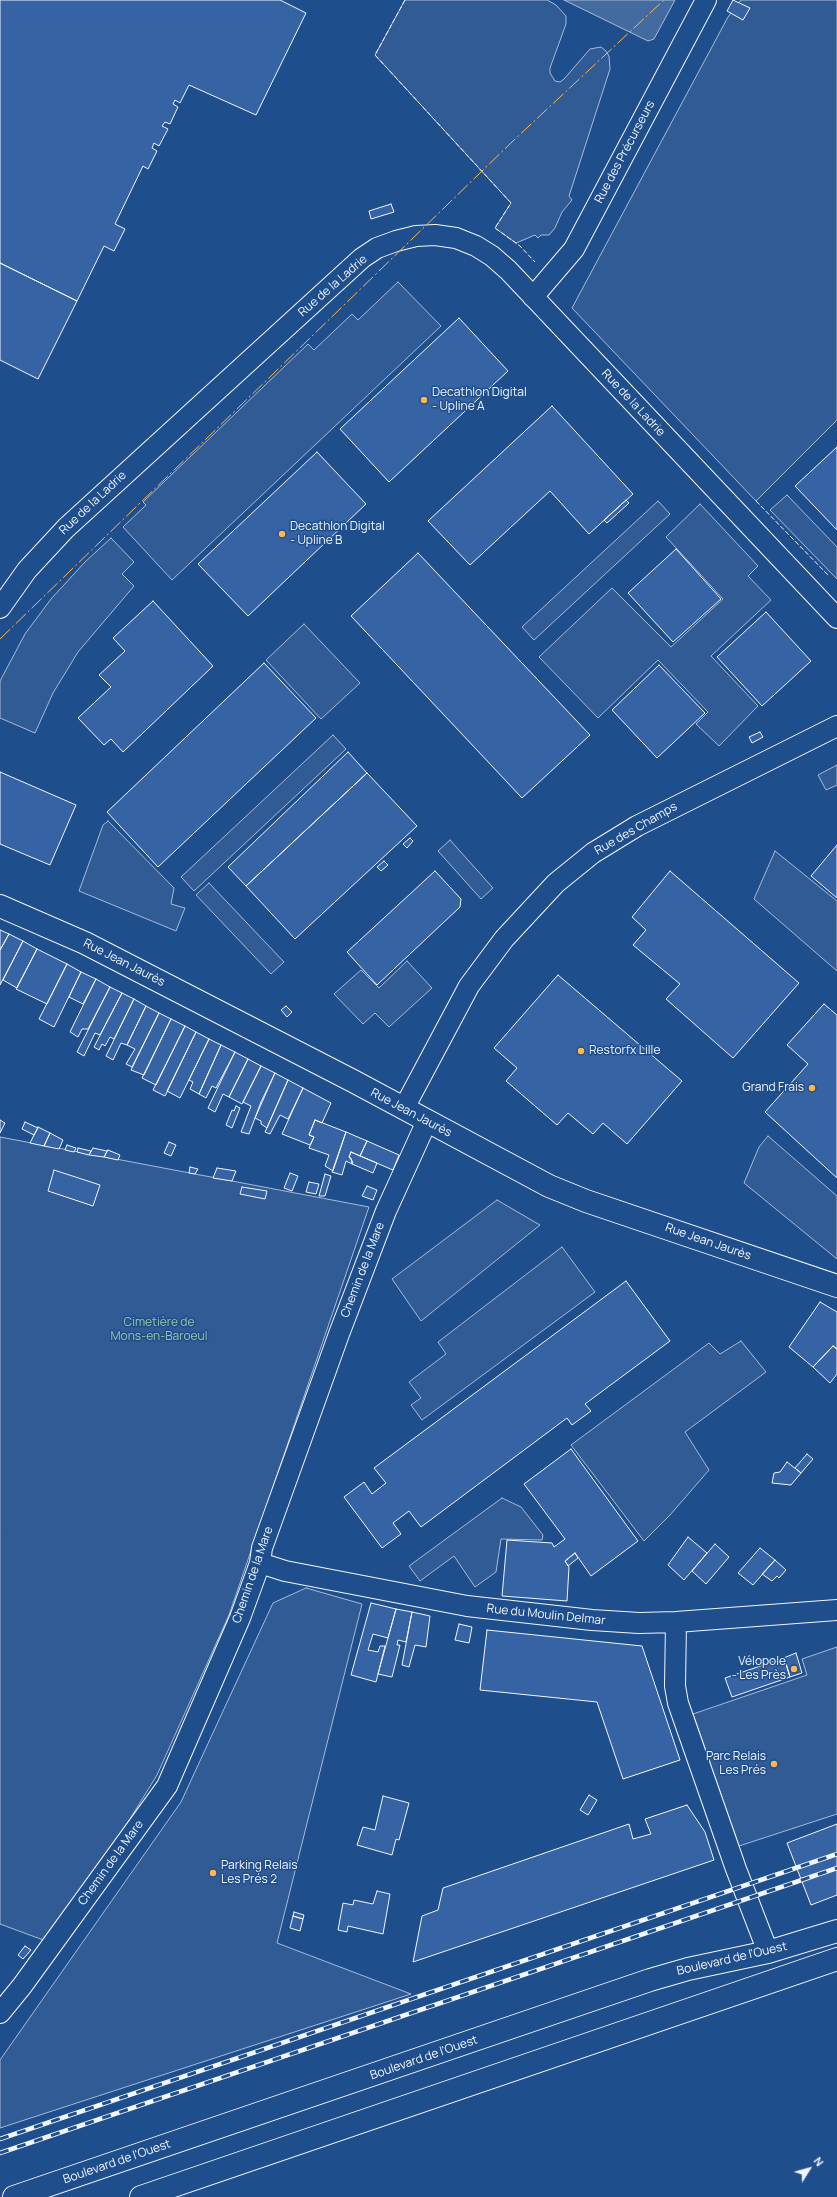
<!DOCTYPE html>
<meta charset="utf-8">
<style>
body{margin:0}
#map{position:relative;width:837px;height:2197px;overflow:hidden;background:#1f4e8c;font-family:Manrope,sans-serif}
canvas{display:block}
.north{position:absolute;left:789px;top:2149px;width:40px;height:40px;-webkit-text-stroke:3px #1f4e8c;paint-order:stroke;rotate:53deg;font-size:11px;font-weight:700;line-height:16px;text-align:center;color:#f2f6ff}
.north::after{content:'';display:block;margin:auto;width:14px;height:18px;background:#f2f6ff;clip-path:polygon(50% 0,100% 100%,50% 72%,0 100%)}
</style>
<div id="map">
<canvas width="837" height="2197"></canvas>
<div class="north">N</div>
</div>
<script>
const context = document.querySelector('canvas').getContext('2d');
context.lineJoin = 'round';
function fill(path, color) { context.fillStyle = color; context.fill(path, 'evenodd'); }
const poly = rows => new Path2D(rows.map(r => 'M' + r).join(''));
function stroke(path, color, width, dash) { context.strokeStyle = color; context.lineWidth = width; context.lineCap = dash ? 'butt' : 'round'; context.setLineDash(dash || []); context.stroke(path); }
function write(font, color, halo, rows, align = 'center') {
  context.font = font + ' Manrope,sans-serif'; context.lineWidth = 3; context.setLineDash([]); context.textBaseline = 'middle'; context.strokeStyle = halo; context.fillStyle = color; for (const [text, x, y, turn = 0] of rows) {
    context.save(); context.translate(x, y); context.rotate((+turn || 0) * Math.PI / 180); context.textAlign = isNaN(turn) ? turn : align; if (halo) context.strokeText(text, 0, 0); context.fillText(text, 0, 0); context.restore();
  }
}
const built = poly([
 [405,0,547,0,556,5,566,16,566,24,550,68,550,73,555,81,560,82,564,79,590,49,601,47,606,51,609,56,610,69,569,196,572,200,562,212,555,228,549,235,541,235,538,238,535,235,516,243,495,228,511,203,375,55,405,0],
 [741,0,837,0,837,420,756,501,572,308,728,17,741,0],
 [398,282,441,326,172,580,123,527,146,505,143,502,308,344,314,350,352,314,358,320,398,282],
 [787,495,837,547,837,579,770,510,787,495],
 [658,501,670,514,534,640,522,627,658,501],
 [700,504,758,566,748,576,771,600,711,656,758,706,719,746,696,724,708,712,658,660,598,718,539,657,612,588,671,647,723,599,666,537,700,504],
 [111,538,134,562,122,574,134,586,78,652,53,693,35,733,0,718,0,681,25,634,51,599,85,562,111,538],
 [304,624,360,683,321,719,266,660,304,624],
 [333,735,346,749,194,891,181,877,333,735],
 [837,765,837,785,826,790,818,775,837,765],
 [108,821,174,888,171,904,185,908,176,931,79,891,103,825,108,821],
 [450,840,493,888,481,899,438,851,450,840],
 [775,851,837,901,837,971,754,899,775,851],
 [209,883,284,962,271,974,196,895,209,883],
 [407,961,432,988,389,1027,375,1013,363,1024,334,994,361,970,379,988,407,961],
 [768,1136,837,1196,837,1259,744,1183,759,1147,768,1136],
 [0,1137,369,1207,229,1615,157,1775,125,1827,46,1941,0,1924,0,1137],
 [497,1200,540,1225,421,1321,392,1279,497,1200],
 [562,1247,595,1292,422,1420,411,1405,421,1398,409,1382,446,1354,438,1342,562,1247],
 [741,1341,766,1372,685,1432,709,1470,670,1515,644,1541,571,1445,709,1343,720,1354,741,1341],
 [502,1498,521,1507,543,1535,542,1540,501,1539,496,1572,475,1587,454,1556,420,1581,409,1566,502,1498],
 [306,1588,362,1604,277,1943,411,1994,0,2128,0,2060,181,1802,273,1603,306,1588],
 [837,1647,837,1814,739,1846,693,1714,807,1675,802,1659,837,1647]
]);
const water = poly([
 [564,0,675,0,654,39,648,41,564,0]
]);
const building = poly([
 [0,0,280,0,306,13,256,115,189,85,180,103,175,100,173,104,178,107,170,124,165,122,162,126,168,129,159,146,154,143,152,148,157,151,148,169,143,166,115,224,125,229,114,251,104,246,77,301,0,263,0,0],
 [733,0,750,8,743,20,727,11,733,0],
 [391,204,394,212,371,219,369,211,391,204],
 [0,263,77,301,38,379,0,360,0,263],
 [459,318,508,371,389,482,340,429,459,318],
 [552,406,633,494,589,534,550,491,470,565,428,521,552,406],
 [837,447,837,530,795,486,837,447],
 [317,452,366,504,248,616,198,564,317,452],
 [626,500,629,503,607,523,604,520,626,500],
 [676,549,721,599,673,642,628,593,676,549],
 [418,553,590,735,522,798,351,616,418,553],
 [153,601,213,666,123,752,111,739,104,745,78,718,111,687,99,675,125,651,113,638,153,601],
 [766,612,811,661,762,706,717,657,766,612],
 [264,663,316,718,158,867,107,812,264,663],
 [659,665,705,713,657,758,612,710,659,665],
 [760,732,763,737,752,743,749,737,760,732],
 [348,752,367,773,246,886,228,867,348,752],
 [0,772,76,805,50,865,0,844,0,772],
 [367,773,417,826,295,939,246,886,367,773],
 [410,838,413,841,407,848,403,844,410,838],
 [837,845,837,898,811,876,837,845],
 [384,861,388,865,381,871,377,867,384,861],
 [435,871,461,899,460,907,377,985,347,952,435,871],
 [670,871,799,983,733,1058,666,999,680,984,633,945,646,930,632,917,670,871],
 [0,930,9,934,0,950,0,930],
 [9,934,23,941,0,985,0,950,9,934],
 [23,941,37,949,17,988,3,980,23,941],
 [37,949,67,964,47,1004,16,989,37,949],
 [67,964,81,972,54,1027,39,1019,67,964],
 [81,972,96,979,83,1004,69,997,81,972],
 [558,975,682,1081,627,1144,603,1123,593,1134,568,1113,557,1125,506,1081,517,1068,494,1048,558,975],
 [96,979,110,987,88,1029,82,1029,78,1037,70,1032,96,979],
 [110,987,122,993,100,1035,95,1033,84,1056,77,1052,110,987],
 [122,993,134,999,114,1039,110,1037,105,1046,102,1044,99,1050,94,1047,122,993],
 [134,999,146,1006,127,1045,121,1043,113,1060,106,1056,134,999],
 [824,1004,837,1015,837,1178,765,1112,808,1064,787,1045,824,1004],
 [146,1006,159,1013,132,1067,126,1064,135,1049,127,1045,146,1006],
 [286,1006,292,1012,287,1017,281,1010,286,1006],
 [159,1013,171,1019,144,1075,131,1070,159,1013],
 [171,1019,185,1026,156,1085,142,1078,171,1019],
 [185,1026,196,1032,165,1096,153,1090,185,1026],
 [196,1032,209,1039,180,1098,167,1091,196,1032],
 [209,1039,221,1045,199,1094,190,1089,193,1082,189,1080,209,1039],
 [221,1045,235,1052,216,1088,212,1086,206,1098,199,1094,221,1045],
 [235,1052,248,1059,229,1097,223,1094,215,1112,208,1108,235,1052],
 [248,1059,261,1066,242,1104,229,1097,248,1059],
 [261,1066,275,1073,261,1102,249,1134,241,1132,251,1106,243,1102,261,1066],
 [275,1073,288,1080,267,1128,261,1124,261,1121,255,1118,275,1073],
 [288,1080,303,1088,288,1119,280,1115,270,1134,265,1132,288,1080],
 [303,1088,331,1103,322,1123,315,1120,309,1135,314,1137,310,1145,282,1134,303,1088],
 [236,1106,240,1108,232,1128,226,1125,232,1110,234,1111,236,1106],
 [0,1120,5,1123,0,1133,0,1120],
 [315,1120,346,1132,333,1171,325,1166,329,1155,309,1148,314,1137,309,1135,315,1120],
 [25,1122,38,1128,34,1135,22,1129,25,1122],
 [38,1127,50,1133,44,1146,30,1143,38,1127],
 [346,1132,367,1141,360,1156,351,1152,349,1157,353,1162,352,1164,346,1161,342,1175,332,1172,346,1132],
 [50,1133,63,1140,59,1149,44,1146,50,1133],
 [367,1141,399,1155,393,1170,360,1156,367,1141],
 [169,1142,176,1145,171,1156,164,1153,169,1142],
 [67,1145,76,1148,74,1152,65,1150,67,1145],
 [78,1148,91,1151,89,1155,77,1152,78,1148],
 [93,1148,107,1151,104,1157,89,1155,93,1148],
 [108,1150,120,1155,118,1160,104,1157,108,1150],
 [351,1152,377,1163,373,1173,352,1164,351,1158,349,1157,351,1152],
 [190,1167,198,1169,195,1174,189,1173,190,1167],
 [217,1168,236,1171,232,1181,213,1178,217,1168],
 [54,1170,100,1185,93,1206,48,1191,54,1170],
 [290,1173,298,1176,292,1191,284,1188,290,1173],
 [325,1174,331,1176,325,1196,319,1196,325,1174],
 [309,1182,319,1184,316,1194,306,1192,309,1182],
 [367,1186,377,1190,373,1200,362,1196,367,1186],
 [242,1187,267,1191,265,1199,240,1194,242,1187],
 [626,1281,670,1341,585,1404,591,1411,572,1425,567,1418,421,1527,409,1511,393,1523,401,1534,382,1548,344,1497,364,1482,372,1494,386,1483,374,1468,626,1281],
 [820,1302,837,1312,837,1349,833,1346,813,1367,789,1347,820,1302],
 [833,1346,837,1349,837,1374,830,1383,813,1367,833,1346],
 [571,1449,638,1541,591,1576,575,1553,565,1561,569,1567,567,1601,502,1596,507,1540,552,1543,554,1547,565,1539,524,1484,571,1449],
 [807,1454,813,1459,801,1473,795,1468,807,1454],
 [787,1462,801,1473,791,1485,772,1483,774,1473,780,1472,787,1462],
 [688,1537,707,1553,684,1580,668,1565,688,1537],
 [715,1544,729,1557,706,1584,692,1571,715,1544],
 [760,1548,775,1560,753,1585,738,1573,760,1548],
 [575,1553,578,1558,568,1566,565,1561,575,1553],
 [775,1560,786,1570,779,1578,777,1576,772,1581,762,1574,775,1560],
 [371,1603,396,1609,388,1638,373,1634,368,1650,378,1652,380,1646,385,1646,376,1682,351,1675,371,1603],
 [396,1609,412,1612,406,1642,398,1640,397,1645,400,1645,392,1677,378,1674,396,1609],
 [412,1612,430,1616,426,1647,415,1645,409,1667,402,1665,412,1612],
 [459,1624,472,1627,469,1643,455,1640,459,1624],
 [487,1630,642,1646,680,1760,623,1779,597,1702,480,1690,487,1630],
 [796,1653,802,1673,790,1677,786,1664,783,1665,781,1659,796,1653],
 [781,1659,783,1665,786,1664,790,1677,732,1697,725,1678,781,1659],
 [589,1795,597,1800,588,1815,580,1810,589,1795],
 [383,1796,409,1803,399,1840,396,1839,392,1855,357,1845,363,1827,375,1830,383,1796],
 [687,1805,705,1832,714,1860,413,1962,422,1916,438,1910,443,1888,629,1824,633,1839,651,1834,645,1819,687,1805],
 [837,1824,837,1895,811,1905,787,1843,837,1824],
 [377,1891,390,1894,383,1934,348,1926,347,1932,338,1930,343,1903,353,1905,354,1900,373,1904,377,1891],
 [294,1912,304,1915,303,1919,293,1916,294,1912],
 [293,1916,303,1919,300,1931,290,1928,293,1916],
 [25,1946,31,1950,23,1959,18,1955,25,1946]
]);
const street = poly([
 [533,297,574,249,706,0],
 [0,608,27,570,66,528,362,258,377,248,396,241,416,236,435,235,456,238,476,246,492,256,508,270,837,618],
 [404,1108,469,986,504,939,556,883,593,853,637,826,837,726],
 [260,1563,285,1571,467,1606,592,1620,639,1623,676,1622,837,1610],
 [676,1622,675,1686,678,1703,736,1869,768,1952],
 [0,2013,22,1986,167,1786,240,1618,260,1563,262,1548,339,1334,386,1211,427,1121]
]);
const secondary = poly([
 [0,906,85,943,353,1081,549,1186,586,1201,837,1286]
]);
const primary = poly([
 [14,2197,650,1980,688,1969,768,1952,837,1931],
 [141,2197,837,1959]
]);
const rail = poly([
 [0,2139,837,1854],
 [0,2153,837,1868]
]);
const fence = poly([
 [405,0,375,55,511,203,495,228,520,246,535,262],
 [756,501,829,576]
]);
const power = poly([
 [0,639,514,140,664,0]
]);
const markers = [
 [424,400,4,"#ffb74d"],
 [282,534,4,"#ffb74d"],
 [581,1051,4,"#ffb74d"],
 [812,1088,4,"#ffb74d"],
 [794,1669,4,"#ffb74d"],
 [774,1764,4,"#ffb74d"],
 [213,1873,4,"#ffb74d"]
];
const streetNames = [
 ["Rue des Précurseurs",625,152,-62],
 ["Rue de la Ladrie",333,286,-41],
 ["Rue de la Ladrie",633,403,47],
 ["Rue de la Ladrie",93,503,-43],
 ["Rue des Champs",636,829,-30],
 ["Rue Jean Jaurès",124,963,27],
 ["Rue Jean Jaurès",411,1113,28],
 ["Rue Jean Jaurès",708,1242,19],
 ["Chemin de la Mare",363,1270,-69],
 ["Chemin de la Mare",253,1575,-71],
 ["Rue du Moulin Delmar",546,1615,6],
 ["Chemin de la Mare",111,1863,-54],
 ["Boulevard de l'Ouest",732,1959,-13],
 ["Boulevard de l'Ouest",424,2058,-19],
 ["Boulevard de l'Ouest",117,2162,-19]
];
const poiNames = [
 ["Decathlon Digital",432,393],
 ["- Upline A",432,407],
 ["Decathlon Digital",290,527],
 ["- Upline B",290,541],
 ["Restorfx Lille",589,1051],
 ["Grand Frais",804,1088,"right"],
 ["Vélopole",786,1662,"right"],
 ["- Les Près",786,1676,"right"],
 ["Parc Relais",766,1757,"right"],
 ["Les Prés",766,1771,"right"],
 ["Parking Relais",221,1866],
 ["Les Prés 2",221,1880]
];
const parkNames = [
 ["Cimetière de",159,1323],
 ["Mons-en-Baroeul",159,1337]
];
fill(built, '#305b95');
stroke(built, '#a8bbd7', 1);
fill(water, '#446ba0');
stroke(water, '#a8bbd7', 1);
fill(building, '#3563a3');
stroke(building, '#f2f6ff', 1);
stroke(street, '#f2f6ff', 22);
stroke(secondary, '#f2f6ff', 24);
stroke(primary, '#f2f6ff', 24);
stroke(street, '#1f4e8c', 20);
stroke(secondary, '#1f4e8c', 22);
stroke(primary, '#1f4e8c', 22);
stroke(rail, '#f2f6ff', 4.5);
stroke(rail, '#1f4e8c', 3, [9]);
stroke(fence, '#f2f6ff', 1, [5, 2]);
stroke(power, '#ffb74d', 1, [14, 3, 2, 3]);
for (const [x, y, r, color] of markers) { const dot = new Path2D(); dot.arc(x, y, r, 0, 2 * Math.PI); context.fillStyle = color; context.fill(dot); stroke(dot, '#1f4e8c', 1.5); }
write('12px', '#f2f6ff', '#1f4e8c', streetNames);
write('12px', '#f2f6ff', '#1f4e8c', poiNames, 'left');
write('12px', '#97c8a6', '#1f4e8c', parkNames);
</script>
